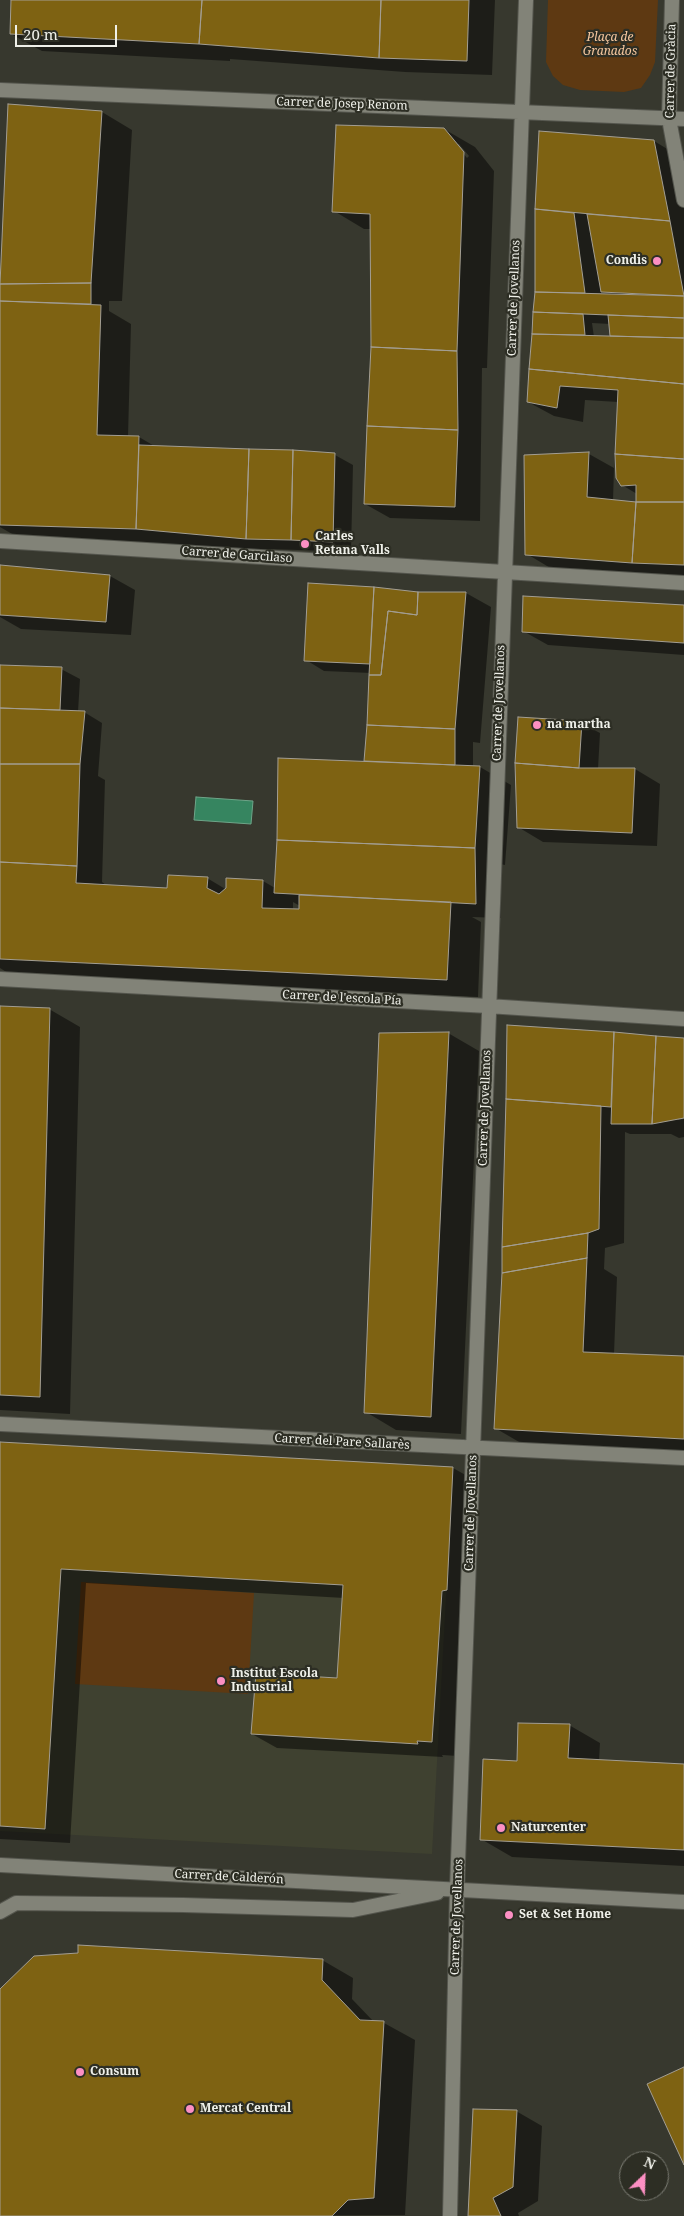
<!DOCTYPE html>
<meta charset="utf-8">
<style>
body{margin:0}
#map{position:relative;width:684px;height:2216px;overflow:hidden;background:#37382e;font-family:"Noto Serif",serif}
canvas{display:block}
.north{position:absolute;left:619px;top:2151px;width:50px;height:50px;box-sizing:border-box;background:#2d2e24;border:1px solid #7b7c73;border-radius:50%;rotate:24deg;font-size:14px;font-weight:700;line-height:20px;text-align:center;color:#eff0e9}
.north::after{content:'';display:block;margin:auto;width:18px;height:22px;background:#fc8fc3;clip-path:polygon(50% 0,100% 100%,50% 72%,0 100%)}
.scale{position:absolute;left:15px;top:25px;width:102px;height:22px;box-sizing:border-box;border:2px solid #eff0e9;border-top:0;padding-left:6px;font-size:15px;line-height:18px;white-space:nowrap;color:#eff0e9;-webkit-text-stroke:4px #2d2e24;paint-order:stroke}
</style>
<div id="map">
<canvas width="684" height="2216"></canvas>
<div class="north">N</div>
<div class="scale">20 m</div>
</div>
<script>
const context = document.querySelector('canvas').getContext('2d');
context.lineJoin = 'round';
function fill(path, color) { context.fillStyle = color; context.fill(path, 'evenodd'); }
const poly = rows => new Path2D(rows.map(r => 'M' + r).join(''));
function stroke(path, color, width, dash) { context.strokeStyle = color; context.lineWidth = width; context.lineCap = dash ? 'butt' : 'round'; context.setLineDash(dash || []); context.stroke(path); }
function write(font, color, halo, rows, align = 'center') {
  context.font = font + ' "Noto Serif",serif'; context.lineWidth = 4.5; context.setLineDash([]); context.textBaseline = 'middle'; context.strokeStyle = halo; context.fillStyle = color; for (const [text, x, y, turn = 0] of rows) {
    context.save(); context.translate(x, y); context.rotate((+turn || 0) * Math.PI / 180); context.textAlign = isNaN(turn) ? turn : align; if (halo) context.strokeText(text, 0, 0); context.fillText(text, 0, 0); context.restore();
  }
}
const built = poly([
 [0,1442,453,1467,432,1854,0,1831]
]);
const green = poly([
 [548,0,658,0,655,62,650,75,641,88,624,92,580,90,563,85,553,76,546,62],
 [81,1582,254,1593,248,1694,75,1684]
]);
const water = poly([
 [196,797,253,801,251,824,194,820,196,797]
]);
const shadow = poly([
 [12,0,495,0,492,75,405,72,230,59,230,61,42,51,11,34],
 [102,112,132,130,122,301,109,301,109,311,131,324,128,437,139,437,156,447,335,455,353,465,351,552,271,549,271,553,167,544,167,546,26,542,0,527,2,284],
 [444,129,475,147,494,171,487,368,482,368,480,521,390,518,365,504,372,347,371,229,364,229,334,211],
 [456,144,459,144,469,156,467,158],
 [654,141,679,156,684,179,684,578,552,569,527,554,589,454,614,468,613,501,637,503,637,494,622,485,618,402,585,400,583,422,554,416,528,402,533,334,538,314,534,312,536,292,536,210,540,210,536,208],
 [592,323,610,324,612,337,594,337],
 [0,567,110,576,135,590,131,635,21,629,0,617],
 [418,593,466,593,491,607,480,743,473,742,473,767,480,767,511,785,505,865,500,864,501,918,472,917,481,922,478,997,11,975,0,968,0,666,61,669,80,679,78,712,84,712,102,723,98,776,105,780,102,882,107,886,168,889,207,878,227,890,263,881,275,888,365,763,371,673,324,671,306,660],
 [293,902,300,906,300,911,293,910],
 [684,606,684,655,548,645,523,631],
 [581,723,600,733,598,769,635,769,660,784,657,846,543,842,518,827],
 [0,1007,49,1009,80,1027,70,1414,0,1410],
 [448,1033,479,1051,461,1434,396,1430,366,1412],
 [614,1033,684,1039,684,1117,678,1118,678,1120,684,1119,684,1137,679,1138,671,1134,630,1134,625,1132,624,1243,605,1248,604,1269,617,1277,614,1354,684,1357,684,1454,526,1446,495,1428],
 [0,1443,453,1468,478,1482,458,1756,442,1755,443,1757,277,1748,252,1734,338,1680,344,1598,86,1583,70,1843,0,1839],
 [569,1725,600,1743,599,1761,684,1765,684,1866,512,1857,481,1839,518,1762],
 [322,1960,353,1978,352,1999,374,2022,384,2023,415,2040,405,2215,0,2216,0,1991],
 [516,2111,542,2126,538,2201,518,2213,519,2216,469,2216]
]);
const building = poly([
 [11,0,202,0,199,44,10,34,11,0],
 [202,0,381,0,379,58,199,44,202,0],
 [381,0,469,0,467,61,379,58,381,0],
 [8,104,102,111,91,283,0,284,8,104],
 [336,125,444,128,464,152,457,351,371,347,370,214,332,212,336,125],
 [539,131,654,140,670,221,535,209,539,131],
 [535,209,574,213,585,293,535,292,535,209],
 [587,214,670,221,684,296,601,292,587,214],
 [91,283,91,304,0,301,0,284,91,283],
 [535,292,684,296,684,318,533,312,535,292],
 [0,301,101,305,97,435,139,436,136,529,0,525,0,301],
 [533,312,583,314,585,335,532,334,533,312],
 [608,315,684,318,684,338,610,336,608,315],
 [532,334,684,338,684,384,529,369,532,334],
 [371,347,457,351,458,430,367,426,371,347],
 [529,369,684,384,684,459,615,454,618,390,560,386,557,408,527,402,529,369],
 [367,426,458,430,455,507,364,504,367,426],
 [139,445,249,449,246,539,136,529,139,445],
 [249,449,293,450,291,540,246,539,249,449],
 [293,450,335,453,333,542,291,540,293,450],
 [589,452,587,497,636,502,632,563,525,555,524,455,589,452],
 [615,454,684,459,684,502,636,502,636,485,621,486,616,478,615,454],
 [636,502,684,502,684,565,632,563,636,502],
 [0,565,110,575,106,622,0,615,0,565],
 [308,583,374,587,370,664,304,661,308,583],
 [374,587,418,592,417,615,388,611,381,675,369,675,374,587],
 [418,592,466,592,455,729,367,725,369,675,381,675,388,611,417,615,418,592],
 [523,596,684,605,684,643,522,632,523,596],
 [0,665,62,667,60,710,0,708,0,665],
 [0,708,85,711,80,764,0,764,0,708],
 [518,717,582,721,579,768,515,763,518,717],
 [367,725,455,729,455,765,364,761,367,725],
 [278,758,480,766,475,848,277,840,278,758],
 [515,763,579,768,635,768,632,833,517,828,515,763],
 [0,764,80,764,77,866,0,862,0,764],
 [277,840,475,848,476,904,274,893,277,840],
 [0,862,77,866,76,883,167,888,168,875,208,877,207,888,219,894,226,888,226,878,263,880,262,908,299,909,299,895,451,902,447,980,0,959,0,862],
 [0,1006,50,1008,40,1397,0,1395,0,1006],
 [507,1025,614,1032,611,1107,506,1099,507,1025],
 [449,1032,431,1417,364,1413,379,1033,449,1032],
 [614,1032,656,1036,652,1124,611,1124,614,1032],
 [656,1036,684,1038,684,1118,652,1124,656,1036],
 [506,1099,601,1106,599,1229,588,1233,502,1247,506,1099],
 [588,1233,587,1258,502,1273,502,1247,588,1233],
 [587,1258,583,1352,684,1356,684,1439,494,1429,502,1273,587,1258],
 [0,1442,453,1467,447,1590,442,1591,432,1742,417,1741,418,1744,251,1734,256,1673,337,1678,343,1585,61,1569,45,1829,0,1826,0,1442],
 [518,1723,570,1724,568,1758,684,1764,684,1850,480,1840,483,1759,517,1761,518,1723],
 [78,1945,323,1959,322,1980,360,2020,384,2021,374,2198,348,2200,332,2216,0,2216,0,1989,34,1956,78,1953,78,1945],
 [684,2067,684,2165,647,2084,684,2067],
 [473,2109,517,2110,513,2187,493,2198,501,2216,468,2216,473,2109]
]);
const pedestrian = poly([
 [450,2216,457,1889]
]);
const minor = poly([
 [672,0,669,119,684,200],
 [0,90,684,119],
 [0,541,684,583],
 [0,979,488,1006,684,1019],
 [0,1424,684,1458],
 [0,1865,684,1902],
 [457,1889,526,0],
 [0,1912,16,1903,183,1905,353,1910,437,1893]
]);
const markers = [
 [657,261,5,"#fc8fc3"],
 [305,544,5,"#fc8fc3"],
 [537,725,5,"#fc8fc3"],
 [221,1681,5,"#fc8fc3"],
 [501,1828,5,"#fc8fc3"],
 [509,1915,5,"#fc8fc3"],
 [80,2072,5,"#fc8fc3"],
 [190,2109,5,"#fc8fc3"]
];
const parkNames = [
 ["Plaça de",610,38],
 ["Granados",610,52]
];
const streetNames = [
 ["Carrer de Gràcia",671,71,-89],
 ["Carrer de Josep Renom",342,104,2],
 ["Carrer de Jovellanos",514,298,-88],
 ["Carrer de Garcilaso",237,555,4],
 ["Carrer de Jovellanos",499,703,-88],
 ["Carrer de l'escola Pía",342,998,3],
 ["Carrer de Jovellanos",485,1108,-88],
 ["Carrer del Pare Sallarès",342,1442,3],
 ["Carrer de Jovellanos",471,1513,-88],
 ["Carrer de Calderón",229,1877,3],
 ["Carrer de Jovellanos",457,1917,-88]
];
const poiNames = [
 ["Condis",647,261,"right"],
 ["Carles",315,537],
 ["Retana Valls",315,551],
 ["na martha",547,725],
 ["Institut Escola",231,1674],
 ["Industrial",231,1688],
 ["Naturcenter",511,1828],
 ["Set & Set Home",519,1915],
 ["Consum",90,2072],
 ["Mercat Central",200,2109]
];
fill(built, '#3f4130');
fill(green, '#5e3912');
fill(water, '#368560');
stroke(water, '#6ea589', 1);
fill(shadow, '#0007');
fill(building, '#7e6212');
stroke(building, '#a39e93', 1);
stroke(pedestrian, '#54554d', 16);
stroke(minor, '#54554d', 16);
stroke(pedestrian, '#828378', 14);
stroke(minor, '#828378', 14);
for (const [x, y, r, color] of markers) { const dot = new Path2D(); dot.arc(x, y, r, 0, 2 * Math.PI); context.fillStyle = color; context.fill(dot); stroke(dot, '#2d2e24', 2); }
write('italic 12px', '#f6c79e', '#2d2e24', parkNames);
write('12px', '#eff0e9', '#2d2e24', streetNames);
write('bold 12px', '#eff0e9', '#2d2e24', poiNames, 'left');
</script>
